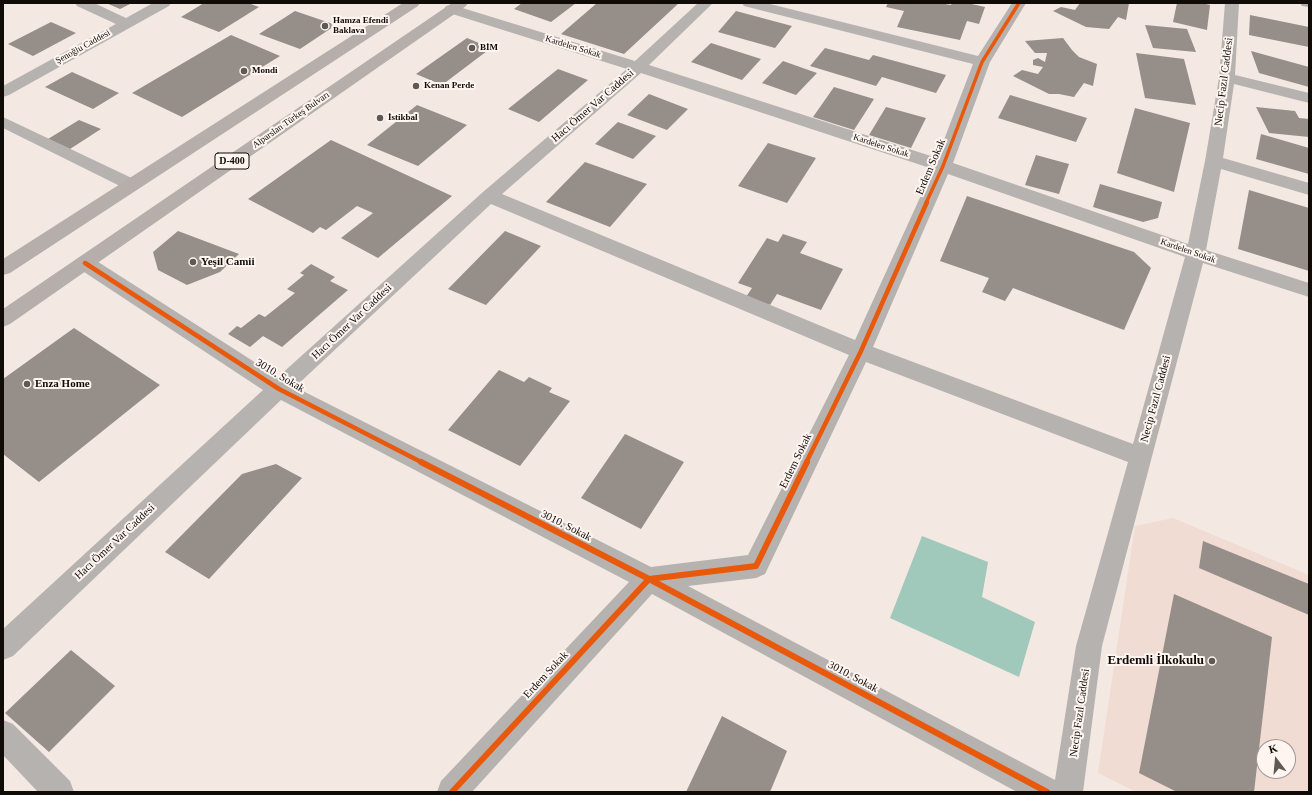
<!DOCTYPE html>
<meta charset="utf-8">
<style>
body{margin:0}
#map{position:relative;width:1312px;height:795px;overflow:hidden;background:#f3e8e2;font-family:"Times New Roman",serif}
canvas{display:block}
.frame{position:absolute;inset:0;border:4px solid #110b08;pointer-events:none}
.north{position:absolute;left:1256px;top:739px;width:40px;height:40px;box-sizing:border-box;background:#fef5f1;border:1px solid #9f9794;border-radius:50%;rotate:344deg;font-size:11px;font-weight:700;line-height:16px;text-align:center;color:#110b08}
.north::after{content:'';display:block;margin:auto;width:14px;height:18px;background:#605854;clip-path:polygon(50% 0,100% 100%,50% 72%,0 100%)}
</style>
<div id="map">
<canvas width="1312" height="795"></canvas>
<div class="frame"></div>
<div class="north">K</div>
</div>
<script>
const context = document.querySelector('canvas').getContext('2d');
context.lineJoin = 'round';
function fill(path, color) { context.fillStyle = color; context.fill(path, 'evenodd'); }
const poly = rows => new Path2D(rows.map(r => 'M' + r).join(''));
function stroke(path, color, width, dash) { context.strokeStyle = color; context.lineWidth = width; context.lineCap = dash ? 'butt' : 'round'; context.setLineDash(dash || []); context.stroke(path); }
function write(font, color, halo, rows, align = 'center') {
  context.font = font + ' "Times New Roman",serif'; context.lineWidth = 4; context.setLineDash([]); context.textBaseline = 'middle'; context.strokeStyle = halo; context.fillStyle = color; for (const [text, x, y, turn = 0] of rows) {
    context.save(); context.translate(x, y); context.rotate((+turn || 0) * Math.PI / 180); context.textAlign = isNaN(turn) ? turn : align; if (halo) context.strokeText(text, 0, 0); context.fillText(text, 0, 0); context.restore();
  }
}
const built = poly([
 [1173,518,1309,575,1309,792,1136,792,1098,773,1135,526],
 [1264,747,1288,747,1288,771,1264,771]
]);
const water = poly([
 [922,536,988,562,982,597,1035,622,1019,677,890,618]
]);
const building = poly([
 [106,3,132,3,120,9],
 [204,3,248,3,259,7,219,32,181,17],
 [522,3,576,3,551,22,514,9],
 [597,3,679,3,624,54,561,34],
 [888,3,939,3,951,5,952,3,967,3,985,7,979,24,967,21,960,40,897,27,904,11,886,7],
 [1080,3,1129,3,1126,20,1118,17,1109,29,1086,27,1053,11,1061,7,1075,10],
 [1177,3,1202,3,1210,5,1207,30,1173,22],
 [295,11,336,25,300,49,259,34],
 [736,11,792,26,775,48,718,32],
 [1250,15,1309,27,1309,47,1249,35],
 [51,22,76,33,33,56,8,44],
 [1145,25,1187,29,1196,52,1153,48],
 [231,35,280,56,182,117,132,93],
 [467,38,491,48,442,85,416,74],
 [1063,38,1072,50,1079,57,1097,64,1093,86,1084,83,1074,97,1059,94,1049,94,1013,76,1022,70,1038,74,1043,67,1033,65,1033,60,1038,58,1045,62,1047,53,1035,53,1025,41],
 [711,43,761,59,742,80,691,62],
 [825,48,869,60,873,55,946,75,936,93,882,77,876,86,810,66],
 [1251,51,1309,67,1309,87,1259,73],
 [1136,53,1184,59,1196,105,1145,98],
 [783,61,817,73,796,95,762,83],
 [558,69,588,80,539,122,508,109],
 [72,72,119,93,93,109,45,87],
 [834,87,874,99,854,130,813,117],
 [649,94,688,109,667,130,627,115],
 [1010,95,1087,118,1076,142,998,118],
 [417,105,467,125,418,166,367,145],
 [886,107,926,118,911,148,869,135],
 [1256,107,1295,111,1299,118,1309,119,1309,137,1269,133],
 [1135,108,1190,123,1174,192,1117,173],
 [79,120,101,129,70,149,48,139],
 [618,122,656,136,633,159,595,144],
 [1261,134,1309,148,1309,174,1256,159],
 [331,140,452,196,378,258,341,238,373,213,357,206,326,230,320,227,313,233,248,199],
 [768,143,816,158,787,203,738,186],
 [1036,155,1069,164,1059,194,1025,185],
 [585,162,647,184,610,227,546,202],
 [1100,184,1162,202,1158,218,1143,222,1093,207],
 [1249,190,1309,208,1309,271,1238,249],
 [967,196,1134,252,1151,268,1124,330,1013,288,1005,301,982,292,989,278,940,261],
 [178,231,239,254,220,272,187,285,158,270,153,252],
 [505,231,541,246,486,305,448,289],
 [783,234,807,242,800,253,843,269,821,310,777,294,770,305,746,297,752,288,738,283,767,238,778,242],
 [311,264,335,277,330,281,348,290,282,347,263,336,250,347,228,334,237,326,241,328,259,314,265,317,295,293,287,289,304,275,300,273],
 [74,328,160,385,39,482,3,454,3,379],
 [499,370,524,382,529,377,552,388,549,392,570,401,520,466,448,430],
 [625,434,684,462,641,529,581,498],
 [276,464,302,478,209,579,165,552,242,474],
 [1203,541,1309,584,1309,615,1199,568],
 [1174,594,1272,637,1254,792,1177,792,1139,773],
 [71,650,115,686,49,752,5,713],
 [722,716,787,751,770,792,686,792]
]);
const minor = poly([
 [75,3,94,3,126,18,153,3,171,3,169,6,9,95,3,97,3,86,116,24,77,6,75,3],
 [698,3,713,3,649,65,937,158,973,64,744,6,742,3,766,3,978,56,1012,3,1026,3,990,62,953,163,1188,244,1205,161,1219,78,1225,3,1239,3,1235,75,1309,93,1309,103,1234,84,1223,158,1309,183,1309,195,1221,169,1206,250,1309,283,1309,297,1203,263,1102,646,1083,792,1017,792,652,594,472,792,437,792,441,781,629,582,281,400,13,656,3,660,3,629,263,390,78,268,75,263,78,258,85,256,92,258,278,377,483,192,627,69,446,12,444,9,446,6,451,5,456,6,635,61,698,3],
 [641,73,933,169,855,340,502,194,641,73],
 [948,174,1185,257,1133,444,873,347,948,174],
 [491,204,849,355,748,555,651,567,295,387,491,204],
 [866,362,1128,462,1076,646,1055,780,688,586,756,578,765,574,866,362],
 [3,117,138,181,141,185,138,189,132,191,126,189,3,128,3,117],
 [3,720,13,724,70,781,74,792,38,792,3,755,3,720]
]);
const major = poly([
 [1300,3,1309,3,1309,7,1302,6,1300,3]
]);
const highway = poly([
 [403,3,420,3,418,6,10,273,3,275,3,259,403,3],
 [452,3,468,3,466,6,10,324,3,327,3,309,452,3]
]);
const cyclewayFar2 = poly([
 [926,203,943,166,982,62,1019,3]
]);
const cyclewayFar1 = poly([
 [85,263,279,389,423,463],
 [806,463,861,351,927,202]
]);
const cycleway = poly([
 [421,462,649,579,1047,792],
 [452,792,649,579,756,566,807,462]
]);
const markers = [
 [325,26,4,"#605854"],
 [472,48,4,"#605854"],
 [244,71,4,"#605854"],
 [416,86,4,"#605854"],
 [380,118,4,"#605854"],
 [193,262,4,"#605854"],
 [27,384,4,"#605854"],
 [1212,661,4,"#605854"]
];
const farPoinames = [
 ["Hamza Efendi",333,21],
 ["Baklava",333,31],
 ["BİM",480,48],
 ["Mondi",252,71],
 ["Kenan Perde",424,86],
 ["İstikbal",388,118]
];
const farStreetnames = [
 ["Şenoğlu Caddesi",83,47,-29],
 ["Kardelen Sokak",573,47,17],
 ["Alparslan Türkeş Bulvarı",291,120,-35],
 ["Kardelen Sokak",881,146,18],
 ["Kardelen Sokak",1188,251,19]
];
const shields = [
 [232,161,34]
];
const shieldNames = [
 ["D-400",232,161]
];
const streetNames = [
 ["Necip Fazıl Caddesi",1224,82,-83],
 ["Hacı Ömer Var Caddesi",593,106,-41],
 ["Erdem Sokak",931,167,-67],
 ["Hacı Ömer Var Caddesi",352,322,-43],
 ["3010. Sokak",280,376,31],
 ["Necip Fazıl Caddesi",1156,399,-75],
 ["Erdem Sokak",796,461,-64],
 ["3010. Sokak",566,526,27],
 ["Hacı Ömer Var Caddesi",115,542,-43],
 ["Erdem Sokak",546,675,-47],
 ["3010. Sokak",853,677,28],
 ["Necip Fazıl Caddesi",1080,713,-82]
];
const poiNames = [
 ["Yeşil Camii",201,262],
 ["Enza Home",35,384]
];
const nearPoinames = [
 ["Erdemli İlkokulu",1204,661]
];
fill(built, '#f0dcd2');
fill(water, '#a0c9bc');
fill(building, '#968e89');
fill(minor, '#b6b2af');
fill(major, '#afaaa6');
fill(highway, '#b5aeab');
stroke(cyclewayFar2, '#e8590c', 3.5);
stroke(cyclewayFar1, '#e8590c', 4.5);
stroke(cycleway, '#e8590c', 6);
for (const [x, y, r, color] of markers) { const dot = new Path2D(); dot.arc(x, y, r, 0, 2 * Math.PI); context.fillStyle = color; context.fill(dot); stroke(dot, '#fef5f1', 1.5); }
write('bold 9px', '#110b08', '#fef5f1', farPoinames, 'left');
write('9px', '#110b08', '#fef5f1', farStreetnames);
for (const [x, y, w] of shields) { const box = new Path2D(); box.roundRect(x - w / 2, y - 8, w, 16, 3); context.fillStyle = '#fef5f1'; context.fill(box); stroke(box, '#110b08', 1); }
write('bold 10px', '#110b08', null, shieldNames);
write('11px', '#110b08', '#fef5f1', streetNames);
write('bold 11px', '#110b08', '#fef5f1', poiNames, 'left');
write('bold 13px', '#110b08', '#fef5f1', nearPoinames, 'right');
</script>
